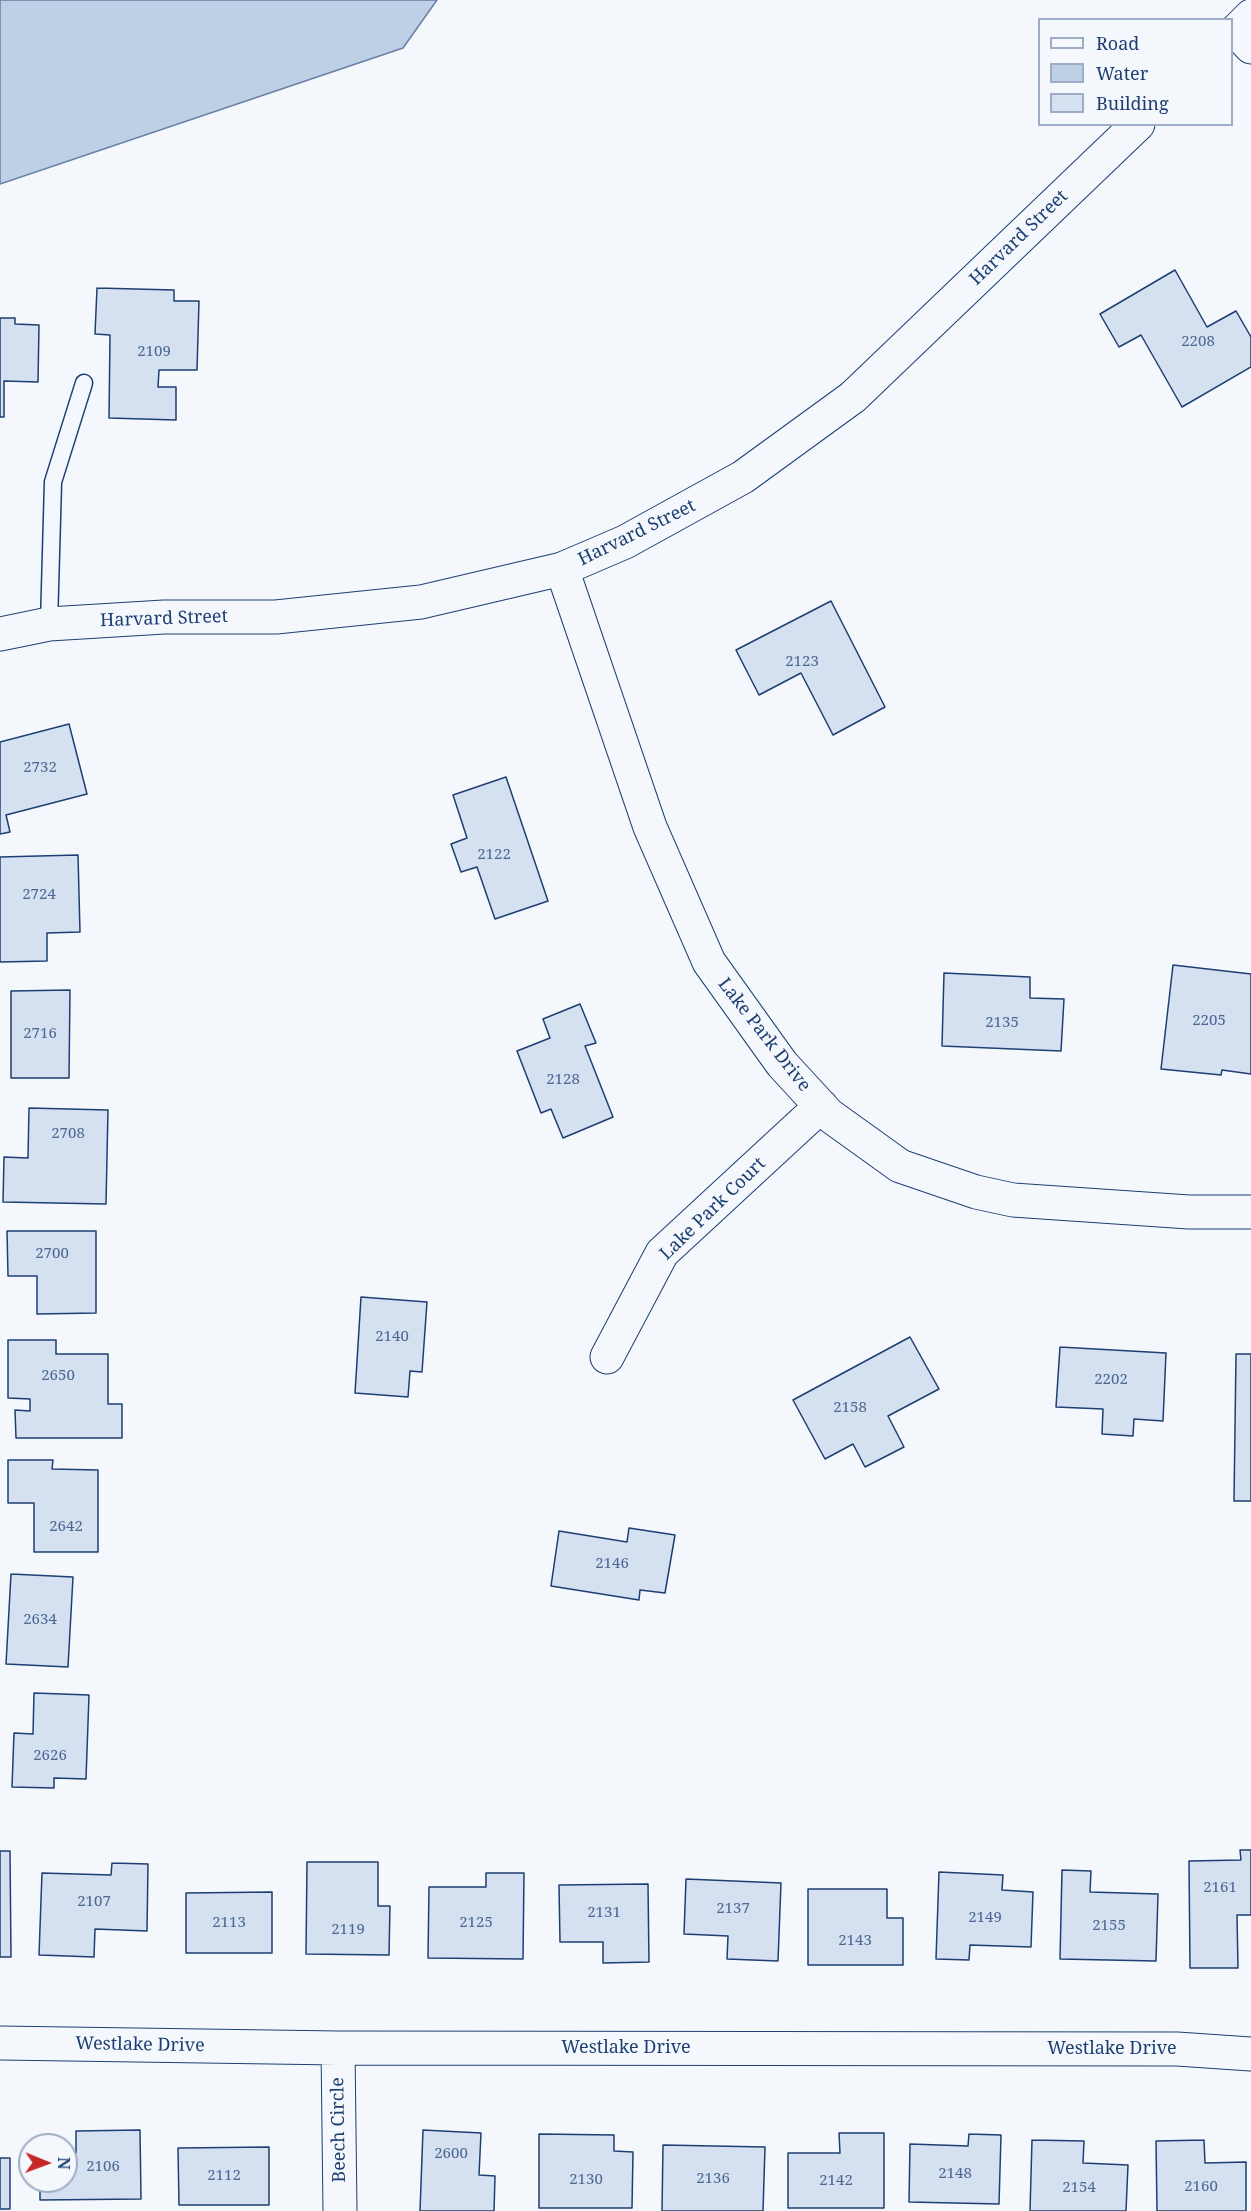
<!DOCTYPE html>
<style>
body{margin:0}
#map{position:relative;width:1251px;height:2211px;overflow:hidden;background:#f4f7fb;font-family:"Noto Serif",serif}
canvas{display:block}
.legend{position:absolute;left:1038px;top:18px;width:195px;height:108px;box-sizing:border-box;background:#f4f7fb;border:2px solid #9eadc5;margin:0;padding:8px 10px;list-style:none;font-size:18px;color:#1d3f73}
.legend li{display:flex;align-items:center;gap:12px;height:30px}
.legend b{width:30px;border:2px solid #9eadc5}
.north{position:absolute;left:18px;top:2133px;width:60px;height:60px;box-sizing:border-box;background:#f4f7fb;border:2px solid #9eadc5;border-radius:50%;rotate:91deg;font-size:16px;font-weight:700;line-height:24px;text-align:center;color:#1d3f73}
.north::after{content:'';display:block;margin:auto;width:21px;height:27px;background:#c62828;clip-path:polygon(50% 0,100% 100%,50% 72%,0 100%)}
</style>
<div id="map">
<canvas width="1251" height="2211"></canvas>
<ul class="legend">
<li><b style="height:8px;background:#f4f7fb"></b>Road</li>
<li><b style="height:16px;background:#bed0e5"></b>Water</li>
<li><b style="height:16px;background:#d5e0f0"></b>Building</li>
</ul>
<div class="north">N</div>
</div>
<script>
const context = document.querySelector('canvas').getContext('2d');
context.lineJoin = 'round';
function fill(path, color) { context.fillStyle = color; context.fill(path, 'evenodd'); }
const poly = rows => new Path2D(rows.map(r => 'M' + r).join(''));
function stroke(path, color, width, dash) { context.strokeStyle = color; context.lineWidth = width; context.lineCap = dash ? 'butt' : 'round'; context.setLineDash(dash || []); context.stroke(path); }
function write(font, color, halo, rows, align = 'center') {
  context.font = font + ' "Noto Serif",serif'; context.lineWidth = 4.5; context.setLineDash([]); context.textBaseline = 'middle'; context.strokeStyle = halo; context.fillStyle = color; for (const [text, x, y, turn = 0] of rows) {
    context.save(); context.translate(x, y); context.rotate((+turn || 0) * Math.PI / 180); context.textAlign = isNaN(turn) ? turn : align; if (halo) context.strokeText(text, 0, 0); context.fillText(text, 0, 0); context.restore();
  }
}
const water = poly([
 [0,0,437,0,403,48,0,184,0,0]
]);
const building = poly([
 [1175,270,1207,327,1236,311,1251,337,1251,367,1182,407,1141,335,1119,347,1100,314,1175,270],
 [97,288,174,290,174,301,199,301,197,370,159,370,158,387,176,387,176,420,109,418,110,335,95,334,97,288],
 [0,318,15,318,15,324,39,325,38,382,4,381,4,417,0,417,0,318],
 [831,601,885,707,833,735,801,673,759,695,736,650,831,601],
 [69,724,87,794,6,815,10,832,0,834,0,742,69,724],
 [506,777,548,901,495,919,477,867,461,872,451,844,467,838,453,795,506,777],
 [78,855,80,932,47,933,47,961,0,962,0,857,78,855],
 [1173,965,1251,974,1251,1074,1222,1070,1221,1075,1161,1069,1173,965],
 [944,973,1030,977,1030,998,1064,999,1061,1051,942,1046,944,973],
 [70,990,69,1078,11,1078,11,991,70,990],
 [580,1004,596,1043,585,1046,613,1117,563,1138,551,1109,541,1113,517,1051,550,1038,543,1019,580,1004],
 [29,1108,108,1110,106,1204,3,1202,4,1157,28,1158,29,1108],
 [7,1231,96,1231,96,1313,37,1314,37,1276,8,1276,7,1231],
 [361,1297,427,1302,422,1372,410,1371,408,1397,355,1393,361,1297],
 [910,1337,939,1389,888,1416,904,1447,865,1467,853,1444,825,1459,793,1400,910,1337],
 [8,1340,56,1340,56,1354,108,1354,108,1404,122,1404,122,1438,16,1438,15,1410,30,1411,30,1399,8,1398,8,1340],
 [1060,1347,1166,1353,1163,1421,1134,1419,1133,1436,1102,1434,1103,1409,1056,1407,1060,1347],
 [1236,1354,1251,1354,1251,1501,1234,1501,1236,1354],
 [8,1460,53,1460,52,1469,98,1470,98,1552,34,1552,34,1503,8,1503,8,1460],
 [629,1528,675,1535,665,1593,640,1590,639,1600,551,1586,559,1531,627,1542,629,1528],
 [11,1574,73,1577,68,1667,6,1664,11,1574],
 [34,1693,89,1695,86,1779,54,1778,54,1788,12,1787,14,1733,33,1734,34,1693],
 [1240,1850,1251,1850,1251,1915,1237,1915,1238,1968,1190,1968,1189,1861,1241,1860,1240,1850],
 [0,1851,10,1851,11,1957,0,1957,0,1851],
 [307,1862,378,1862,378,1906,390,1906,389,1955,306,1954,307,1862],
 [112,1863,148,1864,147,1931,95,1929,94,1957,39,1955,42,1873,111,1875,112,1863],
 [1062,1870,1091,1871,1090,1892,1158,1894,1156,1961,1060,1959,1062,1870],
 [939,1872,1003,1875,1002,1890,1033,1892,1031,1947,970,1945,969,1960,936,1959,939,1872],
 [486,1873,524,1873,523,1959,428,1958,429,1887,486,1887,486,1873],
 [686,1879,781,1883,778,1961,727,1959,728,1936,684,1934,686,1879],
 [648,1884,649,1962,603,1963,603,1942,560,1942,559,1885,648,1884],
 [808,1889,887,1889,887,1918,903,1918,903,1965,808,1965,808,1889],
 [272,1892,272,1953,186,1953,186,1893,272,1892],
 [140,2130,141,2199,40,2200,40,2181,66,2181,66,2153,76,2153,76,2131,140,2130],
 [423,2130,481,2133,479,2175,495,2176,494,2211,420,2211,423,2130],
 [839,2133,884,2133,884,2208,788,2208,788,2153,840,2153,839,2133],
 [539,2134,614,2135,614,2151,633,2152,632,2208,539,2208,539,2134],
 [969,2134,1001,2135,999,2204,909,2202,910,2144,968,2146,969,2134],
 [1032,2140,1084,2141,1083,2163,1128,2165,1126,2211,1030,2211,1032,2140],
 [1204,2140,1205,2163,1246,2162,1246,2211,1157,2211,1156,2141,1204,2140],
 [663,2145,765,2147,763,2211,662,2211,663,2145],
 [269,2147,269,2205,179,2205,178,2148,269,2147],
 [0,2158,10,2158,10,2209,0,2209,0,2158]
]);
const service = poly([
 [49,624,53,482,84,383]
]);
const minor = poly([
 [1236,31,1251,47],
 [562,569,650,827,709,962,782,1064,829,1115,900,1166,976,1192,1013,1200,1189,1212,1251,1212],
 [607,1357,662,1253,821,1106],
 [0,2043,338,2048,1177,2049,1251,2054],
 [338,2048,340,2211]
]);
const tertiary = poly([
 [1232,35,1251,16],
 [0,634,49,624,164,617,276,617,421,602,562,569,625,542,743,477,853,397,1138,124]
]);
const numberNames = [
 ["2208",1198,342],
 ["2109",154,352],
 ["2123",802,662],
 ["2732",40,768],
 ["2122",494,855],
 ["2724",39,895],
 ["2205",1209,1021],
 ["2135",1002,1023],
 ["2716",40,1034],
 ["2128",563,1080],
 ["2708",68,1134],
 ["2700",52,1254],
 ["2140",392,1337],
 ["2650",58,1376],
 ["2202",1111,1380],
 ["2158",850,1408],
 ["2642",66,1527],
 ["2146",612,1564],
 ["2634",40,1620],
 ["2626",50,1756],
 ["2161",1220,1888],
 ["2107",94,1902],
 ["2137",733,1909],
 ["2131",604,1913],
 ["2149",985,1918],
 ["2113",229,1923],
 ["2125",476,1923],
 ["2155",1109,1926],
 ["2119",348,1930],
 ["2143",855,1941],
 ["2600",451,2154],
 ["2106",103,2167],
 ["2148",955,2174],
 ["2112",224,2176],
 ["2136",713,2179],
 ["2130",586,2180],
 ["2142",836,2181],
 ["2160",1201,2187],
 ["2154",1079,2188]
];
const streetNames = [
 ["Harvard Street",1019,238,-44],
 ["Harvard Street",637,533,-26],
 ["Harvard Street",164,619,-2],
 ["Lake Park Drive",764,1035,52],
 ["Lake Park Court",713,1209,-44],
 ["Westlake Drive",140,2045,1],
 ["Westlake Drive",626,2048],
 ["Westlake Drive",1112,2049],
 ["Beech Circle",339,2130,-91]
];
fill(water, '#bed0e5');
stroke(water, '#687fa3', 1.5);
fill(building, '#d5e0f0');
stroke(building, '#1d3f73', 1.5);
stroke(service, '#1d3f73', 19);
stroke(minor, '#1d3f73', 35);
stroke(tertiary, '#1d3f73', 35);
stroke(service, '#f4f7fb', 16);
stroke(minor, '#f4f7fb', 33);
stroke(tertiary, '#f4f7fb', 33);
write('15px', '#4b6792', null, numberNames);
write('18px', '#1d3f73', '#f4f7fb', streetNames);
</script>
